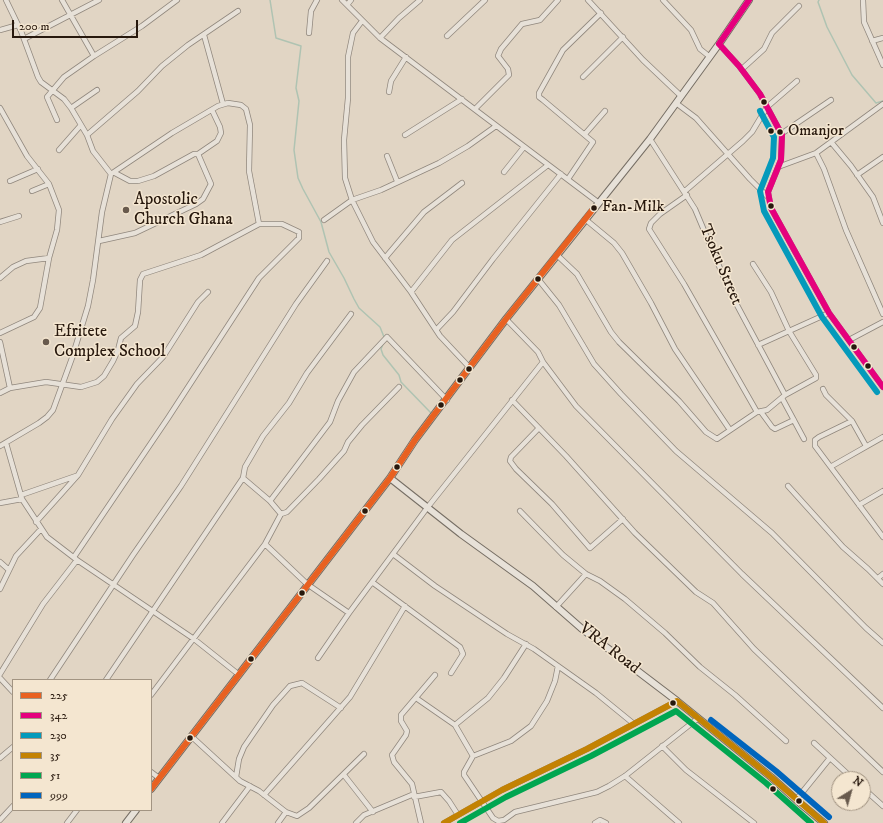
<!DOCTYPE html>
<style>
body{margin:0}
#map{position:relative;width:883px;height:823px;overflow:hidden;background:#e1d5c4;font-family:"IM FELL DW Pica",serif}
canvas{display:block}
.legend{position:absolute;left:12px;top:679px;width:140px;height:132px;box-sizing:border-box;background:#f4e6d0;border:1px solid #a29482;margin:0;padding:5px 7px;list-style:none;font-size:12px;color:#27180d}
.legend li{display:flex;align-items:center;gap:8px;height:20px}
.legend b{width:20px;border:1px solid #a29482}
.north{position:absolute;left:831px;top:771px;width:40px;height:40px;box-sizing:border-box;background:#f4e6d0;border:1px solid #a29482;border-radius:50%;rotate:37deg;font-size:11px;font-weight:700;line-height:16px;text-align:center;color:#27180d}
.north::after{content:'';display:block;margin:auto;width:14px;height:18px;background:#685a4d;clip-path:polygon(50% 0,100% 100%,50% 72%,0 100%)}
.scale{position:absolute;left:12px;top:20px;width:126px;height:18px;box-sizing:border-box;border:2px solid #27180d;border-top:0;padding-left:5px;font-size:12px;line-height:14px;white-space:nowrap;color:#27180d;-webkit-text-stroke:3px #f4e6d0;paint-order:stroke}
</style>
<div id="map">
<canvas width="883" height="823"></canvas>
<ul class="legend">
<li><b style="height:5px;background:#e86121"></b>225</li>
<li><b style="height:5px;background:#e5007d"></b>342</li>
<li><b style="height:5px;background:#049abb"></b>230</li>
<li><b style="height:5px;background:#c38203"></b>35</li>
<li><b style="height:5px;background:#00a651"></b>51</li>
<li><b style="height:5px;background:#0065bd"></b>999</li>
</ul>
<div class="north">N</div>
<div class="scale">200 m</div>
</div>
<script>
const context = document.querySelector('canvas').getContext('2d');
context.lineJoin = 'round';
const poly = rows => new Path2D(rows.map(r => 'M' + r).join(''));
function stroke(path, color, width, dash) { context.strokeStyle = color; context.lineWidth = width; context.lineCap = dash ? 'butt' : 'round'; context.setLineDash(dash || []); context.stroke(path); }
function write(font, color, halo, rows, align = 'center') {
  context.font = font + ' "IM FELL DW Pica",serif'; context.lineWidth = 3; context.setLineDash([]); context.textBaseline = 'middle'; context.strokeStyle = halo; context.fillStyle = color; for (const [text, x, y, turn = 0] of rows) {
    context.save(); context.translate(x, y); context.rotate((+turn || 0) * Math.PI / 180); context.textAlign = isNaN(turn) ? turn : align; if (halo) context.strokeText(text, 0, 0); context.fillText(text, 0, 0); context.restore();
  }
}
const stream = poly([
 [270,0,276,38,301,46,296,88,299,101,294,150,298,178,303,189,321,222,329,252,344,278,354,299,359,308,380,327,384,337],
 [819,0,818,2,827,27,852,75,876,103,883,101],
 [383,344,381,349,383,355,399,375,401,382,431,413]
]);
const street = poly([
 [6,0,21,31,38,77,41,82,64,99,71,108,87,135,93,151,111,174],
 [62,0,94,56],
 [342,0,380,38,599,203],
 [588,0,643,60,681,96],
 [663,0,691,30,700,49,710,57],
 [863,0,864,22,883,65],
 [347,5,351,0],
 [362,21,353,33,348,57,348,98,344,140,345,178,352,200,373,242,411,292,440,336,470,368],
 [0,30,18,25],
 [309,33,311,11,317,0],
 [204,35,223,104],
 [447,36,485,0],
 [380,38,399,18,420,0],
 [24,39,99,0],
 [872,41,883,38],
 [719,44,739,66,760,94,782,135,781,160,768,192,771,208,829,313,883,387],
 [742,69,764,49,772,33,799,6],
 [583,77,623,37],
 [389,92,391,81,406,57],
 [676,103,696,118,750,179,768,197],
 [0,108,27,156,49,184,59,210,57,230,49,258,40,308,34,317,0,333],
 [71,108,97,90],
 [475,109,509,75,508,69,498,56,501,49,522,24,540,20,558,0],
 [57,120,47,97,64,77,94,56,142,26,177,0],
 [585,134,605,111],
 [781,134,831,100],
 [87,135,138,91,162,66,188,45,238,11],
 [405,135,462,99],
 [650,139,695,209,730,292,785,395],
 [831,142,851,166,873,197,883,223],
 [59,150,81,125],
 [816,153,824,169,846,230,883,314],
 [387,156,397,181],
 [778,167,816,153,883,104],
 [504,172,524,147],
 [115,173,130,181,138,181,154,176,194,154,198,154],
 [857,175,883,157],
 [568,179,593,142,543,100,539,97,539,93,563,50,601,13],
 [10,181,38,169],
 [32,191,49,184],
 [685,191,743,141,752,132,767,107,797,81],
 [687,195,660,214,651,223,649,229,684,284,757,412],
 [585,219,614,243,622,253,651,303,675,349,730,430],
 [324,220,352,200,381,190,439,163,468,146,496,126],
 [0,222,19,216],
 [99,241,135,233,196,204,203,199,211,184,198,154,217,141,221,133,220,127,212,110],
 [557,255,577,274,611,332,619,342,679,401,706,432,717,439,757,412,767,410,785,395,816,378,816,375,789,331,771,292,753,264],
 [385,258,424,212,462,183],
 [0,278,13,267,26,261,49,258],
 [538,279,559,305,594,364,621,394,676,451,772,533,866,628,883,643],
 [411,292,452,240,548,165],
 [506,319,538,352,543,362,576,406,742,574,883,708],
 [436,330,453,312,493,259,561,174],
 [849,340,883,322],
 [0,342,10,388],
 [758,345,829,313],
 [823,389,826,395,852,421,866,446],
 [0,393,10,388,46,382,81,387,97,382,104,376,113,361,118,350,121,338,135,326,138,312,140,280,143,274,201,255,259,224,282,224,299,232,299,238,259,278,168,418,74,557],
 [782,398,804,439],
 [512,400,566,456,635,533,696,592,713,603,754,649,883,772],
 [761,412,772,427,775,429,794,420],
 [852,421,819,437,815,440,815,446,883,537],
 [539,428,511,457,510,461,516,469,552,504,590,548,623,519],
 [6,443,22,499,47,537,77,560,194,639,238,674],
 [0,446,39,423,47,417,53,410,72,358,88,306,93,280,102,212,111,174,172,133,218,106,228,103,241,105,246,109,250,125,249,171,259,224],
 [832,466,883,437],
 [243,478,270,501,281,514],
 [788,486,843,547,868,569,883,584],
 [21,495,76,476],
 [270,501,330,422,338,401,354,372,387,337,447,400],
 [0,503,22,499],
 [859,505,883,491],
 [520,511,563,555,586,574,600,581,625,599,665,633,700,667,735,695,786,741],
 [36,522,78,475,112,419,137,384,163,357,198,302,208,292],
 [265,544,307,584,349,613],
 [393,554,435,586,507,634,534,649,596,693,634,724],
 [0,562,9,570],
 [878,578,883,574],
 [372,582,460,647,463,654,451,673],
 [0,589,16,556,41,529],
 [556,607,586,574],
 [318,658,349,613,427,508,543,362],
 [0,674,43,604,77,560],
 [0,678,13,692],
 [50,680,133,555,181,486,296,304,327,261],
 [106,680,243,478,245,467,263,436,289,403,307,373,351,314],
 [151,695,265,544,281,514,287,512,319,479,344,451,348,442,362,425,399,387],
 [416,698,455,725,473,756,464,772,464,775,493,818,498,821,504,820,515,812,597,792,609,786,625,776,697,719],
 [455,725,488,698,504,678,526,644],
 [191,736,240,781,259,791,286,812,297,816,309,808,364,754],
 [814,743,853,779],
 [662,746,686,770,754,823],
 [473,756,511,741,531,726,547,701,555,681,558,666],
 [0,758,13,747],
 [151,772,159,778],
 [344,775,373,812],
 [625,776,679,823],
 [236,777,239,759,244,747,273,705,290,686,302,683,341,708],
 [863,788,883,806],
 [264,795,350,697,405,606],
 [414,797,441,792,449,801,458,815],
 [796,800,830,758],
 [0,820,13,806],
 [67,823,77,810],
 [222,823,250,786],
 [278,823,286,812],
 [356,823,364,815,414,794],
 [421,823,412,784,394,762,392,755,406,735,407,731,401,721,401,715,435,675],
 [444,823,502,790,587,749,677,701],
 [595,823,600,820,606,823]
]);
const secondary = poly([
 [390,478,461,534,533,586,581,628,677,701,771,777,801,804,824,823],
 [151,789,390,478,415,440,506,319,650,139,719,44,749,0],
 [126,823,136,810]
]);
const bus1 = poly([
 [151,789,390,478,415,440,506,319,594,208]
]);
const bus2 = poly([
 [719,44,739,66,760,94,782,135,781,160,768,192,771,208,829,313,883,387],
 [719,44,749,0]
]);
const bus3 = poly([
 [760,111,774,137,773,158,760,191,764,211,822,317,877,392]
]);
const bus4 = poly([
 [444,823,502,790,587,749,677,701,771,777,824,823]
]);
const bus5 = poly([
 [460,823,506,797,591,756,676,711,766,783,811,823]
]);
const bus6 = poly([
 [711,720,776,771,829,817]
]);
const markers = [
 [764,102,3.5,"#27180d"],
 [771,131,3.5,"#27180d"],
 [780,132,3.5,"#27180d"],
 [771,206,3.5,"#27180d"],
 [594,208,3.5,"#27180d"],
 [126,210,4,"#685a4d"],
 [538,279,3.5,"#27180d"],
 [46,342,4,"#685a4d"],
 [854,347,3.5,"#27180d"],
 [868,366,3.5,"#27180d"],
 [469,369,3.5,"#27180d"],
 [460,380,3.5,"#27180d"],
 [441,405,3.5,"#27180d"],
 [397,467,3.5,"#27180d"],
 [365,511,3.5,"#27180d"],
 [302,593,3.5,"#27180d"],
 [251,659,3.5,"#27180d"],
 [673,703,3.5,"#27180d"],
 [190,738,3.5,"#27180d"],
 [773,789,3.5,"#27180d"],
 [799,801,3.5,"#27180d"]
];
const busNames = [
 ["Omanjor",788,132],
 ["Fan-Milk",602,208]
];
const poiNames = [
 ["Apostolic",134,200],
 ["Church Ghana",134,220],
 ["Efritete",54,332],
 ["Complex School",54,352]
];
const streetNames = [
 ["Tsoku Street",720,265,67],
 ["VRA Road",609,649,38]
];
stroke(stream, '#afc3b2', 1.5);
stroke(street, '#90877d', 6);
stroke(secondary, '#766e64', 8);
stroke(street, '#e7e1d8', 4.5);
stroke(secondary, '#e7e1d8', 6);
stroke(bus1, '#e86121', 6);
stroke(bus2, '#e5007d', 6);
stroke(bus3, '#049abb', 6);
stroke(bus4, '#c38203', 6);
stroke(bus5, '#00a651', 6);
stroke(bus6, '#0065bd', 6);
for (const [x, y, r, color] of markers) { const dot = new Path2D(); dot.arc(x, y, r, 0, 2 * Math.PI); context.fillStyle = color; context.fill(dot); stroke(dot, '#f4e6d0', 1.5); }
write('16px', '#27180d', '#f4e6d0', busNames, 'left');
write('17px', '#27180d', '#f4e6d0', poiNames, 'left');
write('17px', '#27180d', '#f4e6d0', streetNames);
</script>
